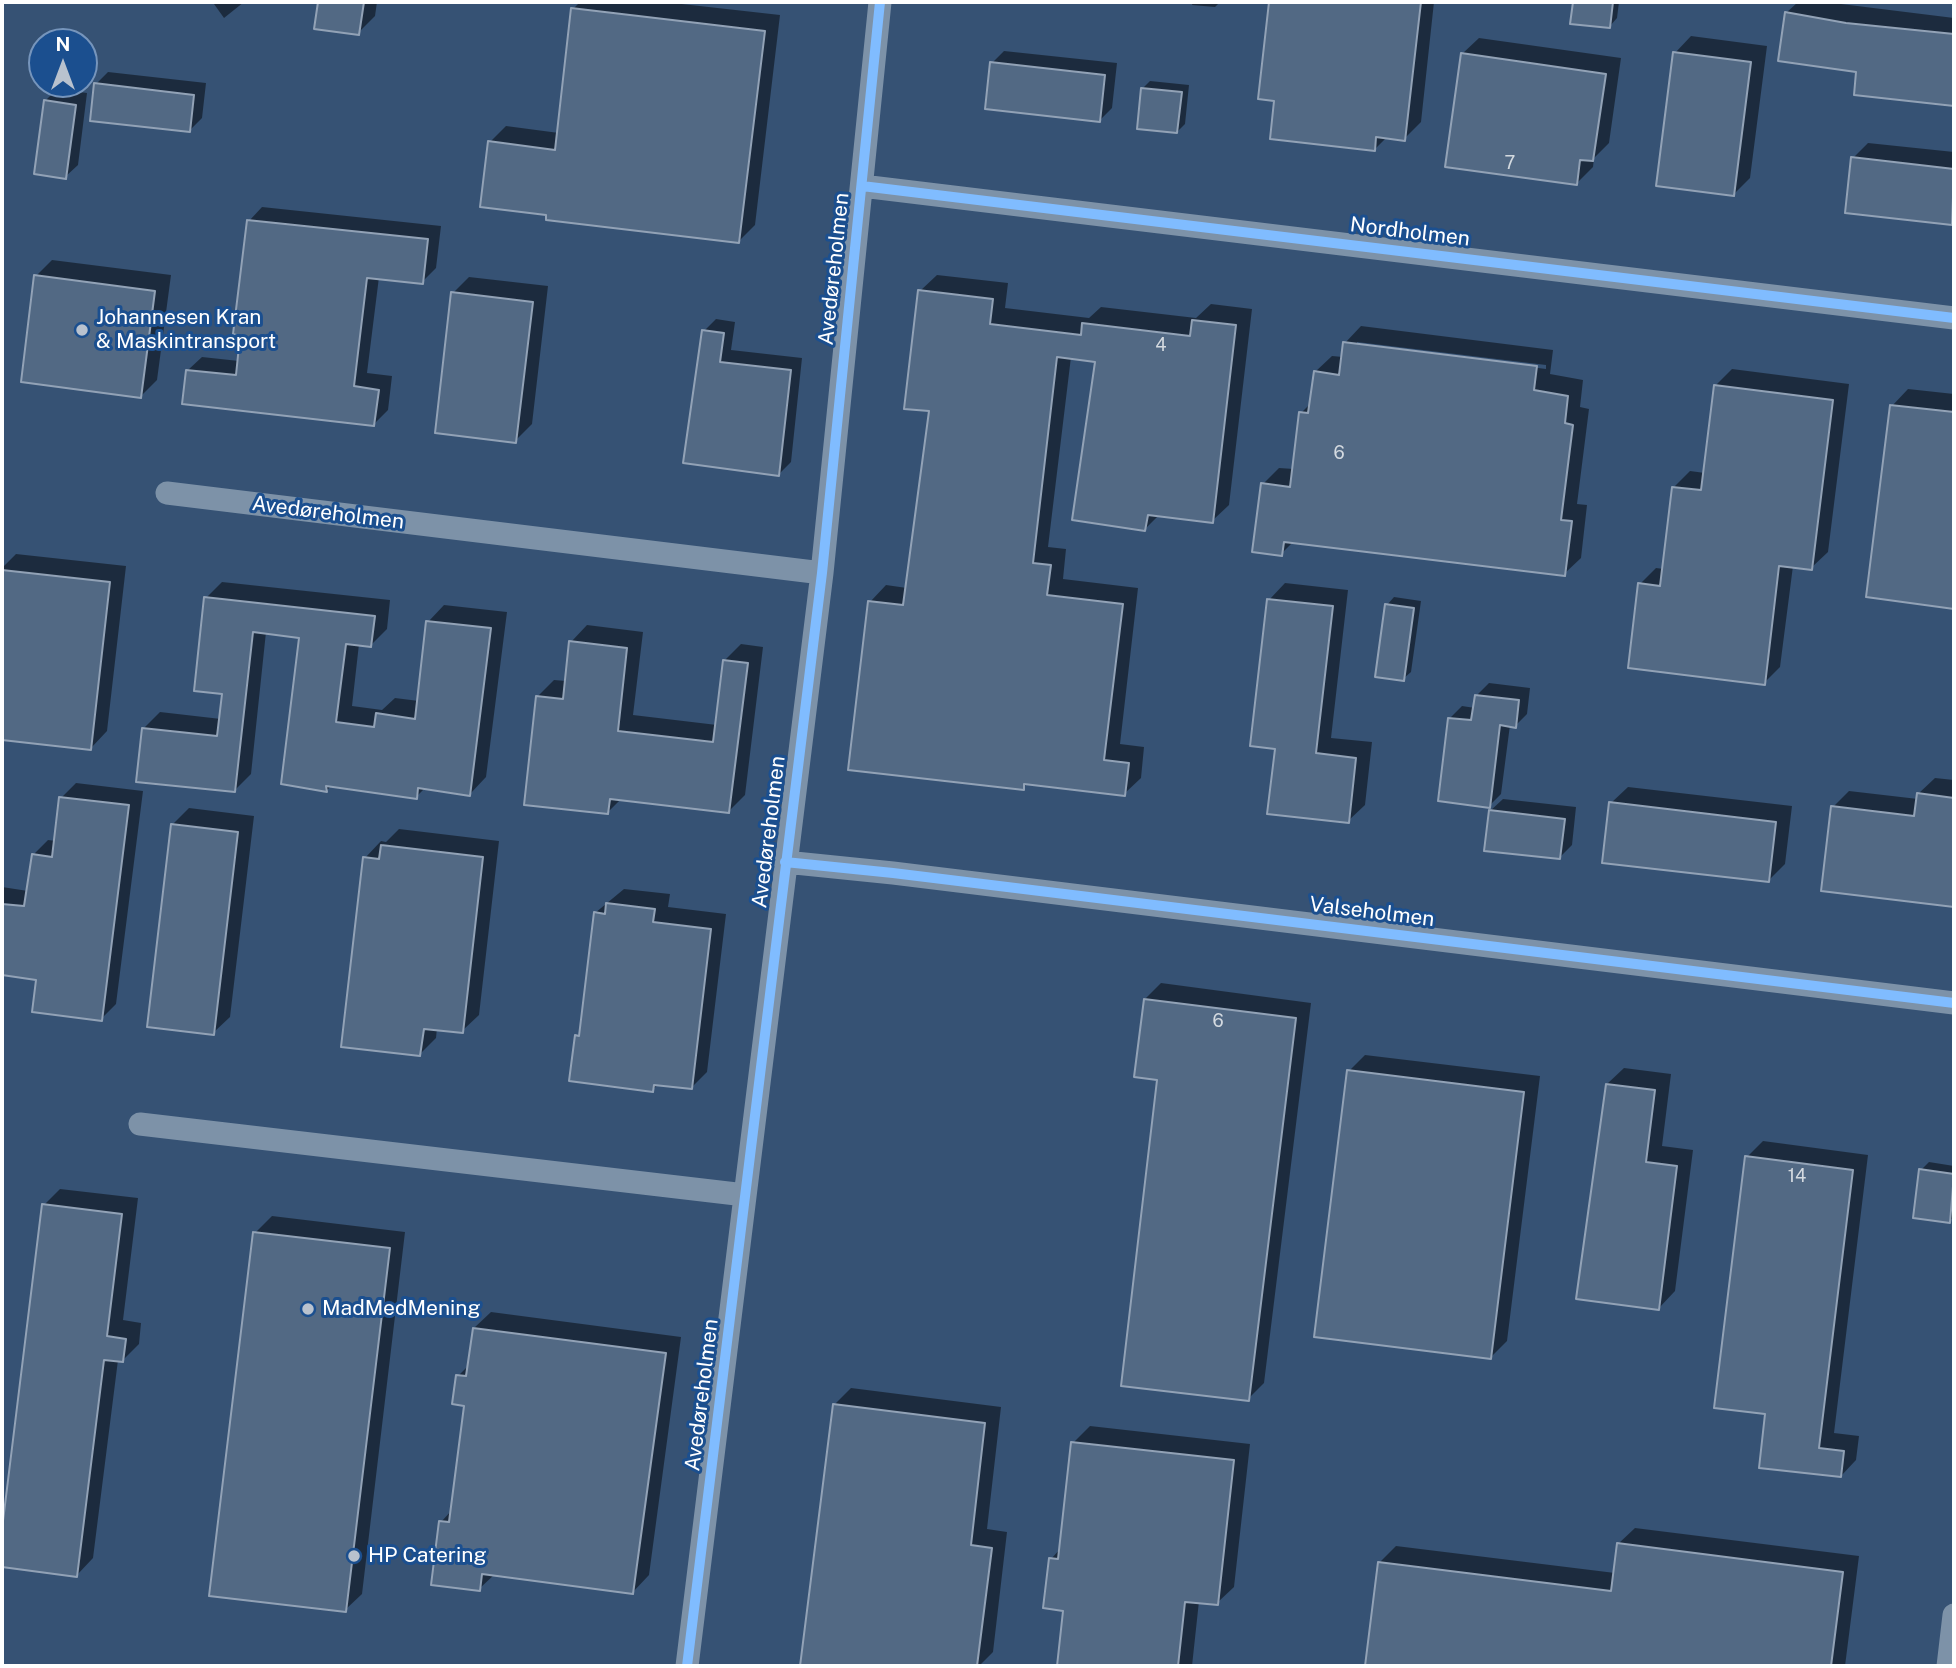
<!DOCTYPE html>
<meta charset="utf-8">
<style>
body{margin:0}
#map{position:relative;width:1956px;height:1668px;overflow:hidden;background:#365274;font-family:"Public Sans",sans-serif}
canvas{display:block}
.frame{position:absolute;inset:0;border:4px solid #fff;pointer-events:none}
.north{position:absolute;left:28px;top:28px;width:70px;height:70px;box-sizing:border-box;background:#1b4f8f;border:2px solid #7695bc;border-radius:50%;rotate:0deg;font-size:19px;font-weight:700;line-height:28px;text-align:center;color:#fff}
.north::after{content:'';display:block;margin:auto;width:24px;height:32px;background:#b9c2ce;clip-path:polygon(50% 0,100% 100%,50% 72%,0 100%)}
</style>
<div id="map">
<canvas width="1956" height="1668"></canvas>
<div class="frame"></div>
<div class="north">N</div>
</div>
<script>
const context = document.querySelector('canvas').getContext('2d');
context.lineJoin = 'round';
function fill(path, color) { context.fillStyle = color; context.fill(path, 'evenodd'); }
const poly = rows => new Path2D(rows.map(r => 'M' + r).join(''));
function stroke(path, color, width, dash) { context.strokeStyle = color; context.lineWidth = width; context.lineCap = dash ? 'butt' : 'round'; context.setLineDash(dash || []); context.stroke(path); }
function write(font, color, halo, rows, align = 'center') {
  context.font = font + ' "Public Sans",sans-serif'; context.lineWidth = 6; context.setLineDash([]); context.textBaseline = 'middle'; context.strokeStyle = halo; context.fillStyle = color; for (const [text, x, y, turn = 0] of rows) {
    context.save(); context.translate(x, y); context.rotate((+turn || 0) * Math.PI / 180); context.textAlign = isNaN(turn) ? turn : align; if (halo) context.strokeText(text, 0, 0); context.fillText(text, 0, 0); context.restore();
  }
}
const shadow = poly([
 [215,2,244,2,224,18,214,4],
 [319,2,377,2,375,16,358,33,316,27],
 [580,2,664,2,780,15,755,225,739,241,548,214,490,142,506,126,559,133,573,9],
 [1193,2,1220,2,1215,7,1192,5],
 [1271,2,1434,2,1421,122,1404,139,1387,137,1374,150,1276,99,1260,97],
 [1574,2,1619,2,1617,18,1610,26,1572,23],
 [1798,2,1825,2,1954,18,1954,103,1858,70,1786,13],
 [1691,36,1767,46,1750,178,1734,194,1675,53],
 [1479,38,1621,58,1609,143,1594,158,1593,167,1576,184,1462,54],
 [1004,51,1117,63,1112,108,1100,120,992,63],
 [108,72,206,83,202,118,190,130,96,84],
 [1150,81,1189,85,1185,124,1177,132,1142,89],
 [57,89,87,93,78,165,65,177,45,101],
 [1868,143,1954,152,1954,223,1847,211,1853,158],
 [262,207,441,226,436,268,422,282,379,277,367,373,392,376,388,410,374,424,188,370,202,357,239,361,249,221],
 [52,260,171,275,157,380,141,396,36,276],
 [937,275,1008,283,1005,308,1089,318,1101,307,1196,318,1211,304,1252,309,1229,505,1212,521,1159,515,1145,529,1097,360,1071,357,1048,547,1066,549,1063,579,1138,588,1120,744,1144,747,1141,778,1124,794,1028,783,1023,788,870,602,886,585,907,588,931,410,920,291],
 [469,277,548,286,532,424,515,441,453,293],
 [716,319,735,322,731,350,802,358,791,462,779,474,704,331],
 [1361,326,1553,350,1550,374,1583,380,1580,407,1589,409,1577,504,1587,505,1581,558,1564,574,1294,541,1281,554,1263,484,1279,468,1294,469,1301,413,1311,403,1315,372,1332,356,1343,357,1345,343],
 [1357,342,1546,365,1546,369,1357,345],
 [1732,369,1849,384,1828,552,1811,568,1793,566,1780,667,1764,683,1640,584,1656,568,1664,569,1674,487,1690,471,1705,473,1716,385],
 [1908,389,1954,394,1954,607,1868,595,1892,406],
 [16,554,126,566,107,731,91,748,2,738,2,568],
 [222,582,390,600,387,629,371,645,359,644,352,706,382,710,395,698,419,701,428,622,444,605,507,612,486,777,470,794,426,787,416,797,332,785,327,790,301,637,266,632,251,774,234,791,144,728,160,712,221,719,224,692,206,598],
 [1285,583,1348,590,1331,738,1372,742,1365,805,1348,821,1277,747,1269,600],
 [1394,597,1421,601,1411,672,1403,679,1387,605],
 [587,625,643,632,633,715,717,725,725,660,741,644,763,647,745,795,729,811,621,799,607,813,538,696,554,680,566,681,571,642],
 [1489,683,1530,688,1527,714,1515,726,1510,725,1501,794,1489,806,1450,718,1462,706,1475,708,1476,696],
 [1935,778,1954,780,1954,905,1823,889,1833,807,1849,791,1918,799,1918,794],
 [76,783,143,791,116,1004,101,1019,38,978,2,973,2,887,28,891,33,855,48,840,56,841,61,798],
 [1628,787,1792,806,1785,864,1768,881,1611,803],
 [1503,799,1576,807,1572,845,1560,857,1490,811],
 [189,808,254,816,230,1017,213,1033,172,825],
 [399,829,499,841,479,1015,462,1031,437,1028,436,1038,420,1054,365,858,381,841,386,842],
 [624,889,670,894,668,907,726,914,707,1072,691,1088,659,1084,652,1090,577,1036,581,1032,595,913],
 [1161,983,1311,1003,1264,1383,1248,1399,1159,1078,1145,999],
 [1365,1055,1540,1076,1507,1341,1491,1357,1349,1071],
 [1624,1068,1671,1074,1662,1146,1693,1150,1675,1291,1659,1308,1578,1298,1607,1084],
 [1763,1141,1868,1155,1834,1433,1859,1436,1856,1460,1841,1476,1767,1412,1747,1157],
 [1929,1162,1954,1166,1954,1217,1949,1221,1921,1170],
 [60,1189,138,1198,123,1320,141,1323,139,1344,122,1361,118,1360,93,1558,77,1575,2,1566,2,1544,44,1205],
 [272,1216,405,1232,362,1594,345,1610,255,1233],
 [491,1312,681,1337,649,1575,633,1592,495,1574,479,1589,441,1522,452,1510,466,1404,458,1376,470,1364,474,1328],
 [851,1388,1001,1407,987,1529,1007,1532,993,1652,979,1666,802,1666,834,1405],
 [1090,1426,1250,1444,1234,1587,1217,1603,1199,1601,1192,1666,1058,1666,1065,1609,1051,1559,1061,1548,1073,1443],
 [1635,1528,1859,1556,1845,1666,1367,1666,1380,1562,1396,1546,1615,1573,1618,1544]
]);
const building = poly([
 [318,2,364,2,359,35,314,29,318,2],
 [1269,2,1421,2,1405,141,1376,137,1375,151,1270,139,1274,101,1258,99,1269,2],
 [1573,2,1613,2,1610,28,1570,24,1573,2],
 [571,8,765,31,739,243,546,220,546,215,480,207,488,141,555,150,571,8],
 [1785,12,1846,23,1954,34,1954,106,1854,95,1856,72,1778,61,1785,12],
 [1673,52,1751,62,1734,196,1656,186,1673,52],
 [1461,53,1606,74,1593,161,1580,160,1577,185,1445,167,1461,53],
 [990,62,1105,75,1100,122,985,109,990,62],
 [94,83,194,95,190,132,90,121,94,83],
 [1141,88,1182,92,1177,133,1137,129,1141,88],
 [44,100,76,105,66,179,34,174,44,100],
 [1851,157,1954,169,1952,225,1845,213,1851,157],
 [247,220,428,239,423,284,367,278,354,386,379,390,374,426,182,404,186,370,236,375,240,336,233,334,247,220],
 [34,275,155,291,141,398,21,382,34,275],
 [918,290,993,299,990,324,1081,335,1082,323,1190,336,1192,320,1236,325,1213,523,1148,515,1145,531,1072,520,1095,362,1057,357,1033,563,1051,565,1047,595,1123,604,1104,760,1129,763,1125,796,1024,784,1024,790,848,770,868,601,903,605,929,411,904,409,918,290],
 [451,292,533,302,516,443,435,433,451,292],
 [702,330,724,333,720,362,791,370,779,476,683,463,702,330],
 [1343,342,1537,366,1534,390,1568,396,1565,423,1573,425,1561,520,1572,521,1565,576,1284,542,1282,556,1252,552,1261,483,1290,487,1299,412,1308,413,1314,371,1339,375,1343,342],
 [1714,385,1833,400,1812,570,1779,566,1765,685,1628,668,1638,583,1660,586,1672,487,1701,490,1714,385],
 [1890,405,1954,412,1954,609,1866,597,1890,405],
 [2,570,110,582,91,750,2,740,2,570],
 [204,597,375,616,371,647,346,644,336,722,374,727,376,713,415,719,426,621,491,628,470,796,418,788,417,799,326,786,327,792,281,784,299,638,253,632,235,792,136,782,142,728,217,736,222,694,194,691,204,597],
 [1267,599,1333,606,1316,753,1356,758,1349,823,1267,814,1275,749,1250,746,1267,599],
 [1385,604,1414,608,1404,681,1375,677,1385,604],
 [569,641,627,648,618,731,713,742,723,660,748,663,729,813,610,799,608,814,524,805,536,696,563,699,569,641],
 [1475,695,1519,700,1516,728,1500,725,1490,808,1438,801,1448,718,1471,720,1475,695],
 [1917,793,1954,798,1954,907,1821,891,1831,806,1914,816,1917,793],
 [59,797,129,805,102,1021,32,1012,36,980,2,975,2,904,24,906,32,854,52,857,59,797],
 [1609,802,1776,822,1769,882,1602,863,1609,802],
 [1489,810,1565,819,1560,859,1484,851,1489,810],
 [171,824,238,832,214,1035,147,1027,171,824],
 [381,845,483,857,463,1033,424,1029,420,1056,341,1047,363,857,379,859,381,845],
 [606,903,655,909,653,922,711,929,692,1089,654,1085,653,1092,569,1081,575,1035,579,1036,594,912,605,914,606,903],
 [1144,999,1296,1018,1249,1401,1121,1386,1157,1080,1134,1077,1144,999],
 [1347,1070,1524,1092,1491,1359,1314,1337,1347,1070],
 [1606,1084,1655,1090,1646,1162,1677,1166,1659,1310,1576,1299,1606,1084],
 [1745,1156,1853,1170,1819,1448,1844,1451,1841,1477,1759,1468,1765,1414,1714,1408,1745,1156],
 [1919,1169,1954,1174,1950,1223,1913,1218,1919,1169],
 [42,1204,122,1214,107,1336,126,1339,123,1362,104,1360,77,1577,2,1567,2,1529,42,1204],
 [253,1232,390,1248,346,1612,209,1596,253,1232],
 [473,1328,666,1353,633,1594,482,1574,480,1591,431,1585,439,1521,449,1522,464,1406,452,1404,456,1375,466,1376,473,1328],
 [833,1404,985,1423,971,1545,992,1548,977,1666,800,1666,833,1404],
 [1071,1442,1234,1460,1218,1605,1185,1602,1178,1666,1057,1666,1063,1611,1043,1608,1049,1558,1058,1559,1071,1442],
 [1617,1543,1843,1572,1831,1666,1365,1666,1378,1562,1611,1591,1617,1543]
]);
const street = poly([
 [862,186,1954,318],
 [167,493,822,573],
 [785,862,893,873,1954,1003],
 [140,1124,745,1195],
 [687,1666,822,573,880,2],
 [1948,1666,1954,1615]
]);
const cycleway = poly([
 [862,186,1954,318],
 [785,862,893,873,1954,1003],
 [687,1666,822,573,880,2]
]);
const markers = [
 [82,330,7,"#b9c2ce"],
 [308,1309,7,"#b9c2ce"],
 [354,1556,7,"#b9c2ce"]
];
const numberNames = [
 ["7",1510,163],
 ["4",1161,345],
 ["6",1339,453],
 ["6",1218,1021],
 ["14",1797,1176]
];
const streetNames = [
 ["Nordholmen",1410,232,7],
 ["Avedøreholmen",834,269,-84],
 ["Avedøreholmen",328,513,7],
 ["Avedøreholmen",769,832,-83],
 ["Valseholmen",1372,912,7],
 ["Avedøreholmen",702,1395,-83]
];
const poiNames = [
 ["Johannesen Kran",96,318],
 ["& Maskintransport",96,342],
 ["MadMedMening",322,1309],
 ["HP Catering",368,1556]
];
fill(shadow, '#0007');
fill(building, '#526984');
stroke(building, '#92a2b6', 2);
stroke(street, '#7d92a8', 23);
stroke(cycleway, '#80bcff', 10);
for (const [x, y, r, color] of markers) { const dot = new Path2D(); dot.arc(x, y, r, 0, 2 * Math.PI); context.fillStyle = color; context.fill(dot); stroke(dot, '#1b4f8f', 2.5); }
write('18px', '#d4dae0', null, numberNames);
write('21px', '#fff', '#1b4f8f', streetNames);
write('21px', '#fff', '#1b4f8f', poiNames, 'left');
</script>
